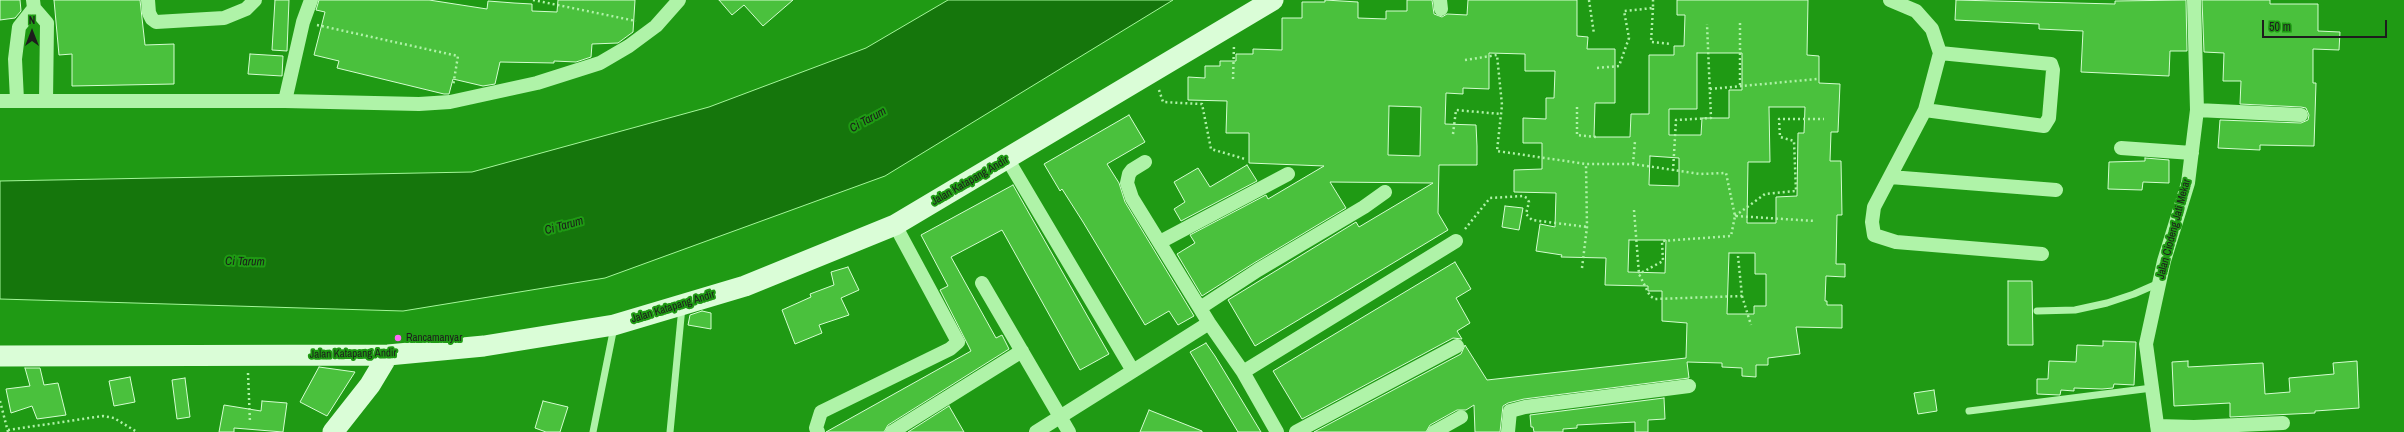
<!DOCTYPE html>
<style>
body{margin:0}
#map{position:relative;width:2404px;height:432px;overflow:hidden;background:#1f9a14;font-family:"Archivo Narrow",sans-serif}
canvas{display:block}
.north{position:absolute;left:12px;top:12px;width:40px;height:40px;-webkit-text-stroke:3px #1f9a14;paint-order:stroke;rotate:0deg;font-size:11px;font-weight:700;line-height:16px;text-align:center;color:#1d1d1d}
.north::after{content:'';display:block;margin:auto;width:14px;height:18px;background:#1d1d1d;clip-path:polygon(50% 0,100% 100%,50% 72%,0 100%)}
.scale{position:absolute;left:2262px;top:20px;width:125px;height:18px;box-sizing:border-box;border:2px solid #1d1d1d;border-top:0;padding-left:5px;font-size:12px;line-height:14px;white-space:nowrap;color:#1d1d1d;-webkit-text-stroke:3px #1f9a14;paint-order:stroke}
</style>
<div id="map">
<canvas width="2404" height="432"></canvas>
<div class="north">N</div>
<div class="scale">50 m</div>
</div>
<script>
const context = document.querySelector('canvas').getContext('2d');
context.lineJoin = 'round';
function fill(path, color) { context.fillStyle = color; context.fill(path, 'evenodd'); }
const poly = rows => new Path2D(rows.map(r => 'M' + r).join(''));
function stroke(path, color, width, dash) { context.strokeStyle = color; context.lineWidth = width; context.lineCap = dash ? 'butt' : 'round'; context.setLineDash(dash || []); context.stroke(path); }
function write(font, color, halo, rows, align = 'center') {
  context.font = font + ' "Archivo Narrow",sans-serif'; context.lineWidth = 4; context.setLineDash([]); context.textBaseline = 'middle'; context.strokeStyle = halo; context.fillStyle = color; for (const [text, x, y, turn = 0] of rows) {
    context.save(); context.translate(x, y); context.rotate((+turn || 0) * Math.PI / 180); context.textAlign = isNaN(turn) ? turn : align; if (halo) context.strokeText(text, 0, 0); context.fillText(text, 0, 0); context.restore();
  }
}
const water = poly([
 [948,0,1173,0,885,176,605,278,403,311,0,299,0,181,472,172,709,107,866,48,948,0]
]);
const building = poly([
 [0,0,20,0,21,11,15,18,0,20,0,0],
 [54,0,140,0,145,45,174,44,174,84,72,86,72,54,59,55,54,0],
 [275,0,289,0,287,51,272,50,275,0],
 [319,0,429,0,487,9,488,1,514,3,532,4,532,11,557,12,558,0,635,0,633,32,618,43,592,44,591,57,576,62,554,61,554,63,500,62,495,84,483,86,453,79,449,94,444,94,337,68,339,61,314,55,325,12,316,10,319,0],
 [719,0,793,0,763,26,744,5,732,15,719,0],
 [1325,0,1358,2,1358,18,1386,19,1386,11,1407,11,1407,0,1432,0,1434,14,1442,17,1447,14,1467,15,1468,0,1577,0,1577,36,1588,37,1587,49,1615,49,1615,103,1595,103,1594,137,1630,137,1631,114,1649,114,1649,55,1674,55,1674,46,1684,46,1685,15,1677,15,1677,0,1808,0,1807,55,1819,56,1819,83,1840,84,1838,132,1831,132,1830,161,1841,161,1842,215,1837,215,1836,264,1845,264,1845,277,1826,276,1825,301,1827,301,1827,305,1842,305,1842,328,1796,327,1800,354,1768,358,1768,365,1756,365,1756,377,1742,376,1742,368,1722,367,1722,363,1687,362,1689,378,1524,399,1508,403,1503,406,1500,432,1475,432,1474,405,1466,410,1457,410,1430,425,1426,432,1314,432,1461,354,1465,345,1487,380,1686,358,1687,323,1662,321,1662,291,1648,291,1648,286,1605,285,1606,258,1561,257,1562,255,1536,251,1540,224,1555,227,1556,193,1514,192,1514,170,1542,169,1542,143,1523,143,1523,118,1546,119,1546,98,1554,98,1555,71,1525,71,1525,54,1489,53,1489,89,1463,88,1463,94,1446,93,1445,124,1476,125,1477,146,1477,165,1439,165,1438,213,1448,230,1255,346,1228,300,1356,222,1359,227,1433,183,1330,182,1346,208,1254,263,1202,296,1177,254,1195,243,1190,235,1266,195,1268,199,1324,166,1249,163,1249,133,1226,133,1227,101,1188,100,1188,77,1205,78,1205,66,1220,66,1220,61,1236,61,1236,54,1253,54,1253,49,1282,50,1282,18,1302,18,1302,2,1325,2,1325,0],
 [1697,53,1742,53,1742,90,1729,90,1729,118,1702,118,1701,135,1669,135,1669,109,1697,109,1697,53],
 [1389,106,1421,107,1420,156,1388,155,1389,106],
 [1769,107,1805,107,1804,133,1798,133,1797,196,1776,197,1776,223,1747,223,1748,162,1770,162,1769,107],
 [1650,156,1679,158,1679,186,1649,185,1650,156],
 [1629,240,1666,240,1665,273,1628,272,1629,240],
 [1729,253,1755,253,1755,274,1766,274,1766,306,1754,306,1754,314,1727,314,1729,253],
 [1956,0,2115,4,2115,1,2186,0,2187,51,2170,51,2169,76,2081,72,2083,31,2039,29,2039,24,1955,20,1956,0],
 [2202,0,2270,0,2270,4,2318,4,2318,31,2340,32,2339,50,2313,49,2313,83,2316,83,2314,146,2260,145,2260,150,2218,148,2220,120,2301,123,2308,120,2309,115,2306,108,2301,107,2240,104,2241,81,2223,81,2224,53,2204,52,2202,0],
 [250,54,283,56,282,76,248,74,250,54],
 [1129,115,1145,142,1107,164,1119,183,1125,202,1194,316,1178,325,1169,311,1145,325,1083,222,1062,189,1060,191,1044,164,1129,115],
 [2145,158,2169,160,2169,183,2143,182,2142,190,2108,189,2109,162,2145,161,2145,158],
 [1247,165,1257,181,1181,221,1174,209,1185,202,1174,182,1198,168,1210,187,1247,165],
 [1013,185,1109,354,1080,370,1002,230,951,257,996,338,1002,335,1009,349,888,425,884,432,826,432,971,351,940,290,948,286,921,235,1013,185],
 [1505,206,1523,208,1519,230,1502,227,1505,206],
 [1455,262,1471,289,1456,298,1470,323,1457,331,1462,339,1453,338,1302,419,1273,371,1455,262],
 [848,267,859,290,841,298,849,315,819,325,822,333,795,344,782,310,811,297,810,294,834,285,831,272,848,267],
 [2008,281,2032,281,2033,345,2008,345,2008,281],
 [702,311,711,313,711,329,688,325,690,315,702,311],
 [2103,341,2136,342,2134,385,2114,384,2113,388,2102,389,2074,388,2074,391,2061,390,2060,395,2037,394,2037,379,2048,379,2049,361,2076,362,2077,345,2103,346,2103,341],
 [1206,343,1215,356,1261,432,1238,432,1190,352,1206,343],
 [2188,361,2188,367,2263,363,2265,394,2290,392,2289,378,2334,374,2333,363,2357,361,2359,408,2315,411,2315,413,2230,417,2230,403,2174,406,2172,362,2188,361],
 [319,367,355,372,327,416,300,402,319,367],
 [25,368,40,368,44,385,58,383,66,415,37,419,32,406,11,413,6,389,30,386,25,368],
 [130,377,135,402,114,406,109,381,130,377],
 [185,378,190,417,177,419,172,380,185,378],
 [1934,390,1937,411,1918,414,1914,393,1934,390],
 [1664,398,1665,419,1648,420,1648,432,1635,432,1635,422,1577,425,1577,428,1563,429,1563,432,1534,432,1533,427,1531,427,1530,415,1664,398],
 [262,401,287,403,283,432,234,428,234,432,219,432,224,405,261,411,262,401],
 [543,401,568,407,560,432,546,432,535,428,543,401],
 [949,406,964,432,908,432,949,406],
 [1149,410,1202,431,1202,432,1140,432,1149,410]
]);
const path = poly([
 [533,0,636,21],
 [1589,0,1594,34],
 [1653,8,1651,42,1671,44],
 [1740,23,1740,85],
 [317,25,458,56,453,86],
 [1465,60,1497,55,1502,105,1497,151,1586,164,1633,164,1700,174,1726,173,1735,216,1731,236,1662,241,1663,261,1639,274],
 [1597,68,1619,66,1629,38,1624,11,1653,8,1653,0],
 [1233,79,1234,45],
 [1710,89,1817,79],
 [1159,90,1163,102,1202,104,1211,149,1245,159],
 [1577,107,1577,135,1597,137],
 [1453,134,1456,110,1501,114],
 [1633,164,1635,141],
 [1673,171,1676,120,1711,118,1707,24],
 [1634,210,1639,274,1650,296,1655,299,1742,296,1738,256],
 [1735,216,1765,194,1796,191,1794,141,1780,137,1779,119,1824,119],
 [1736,216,1815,221],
 [1465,229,1490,198,1523,196,1527,198,1529,202,1526,214,1532,220,1587,227],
 [1582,268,1587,227,1586,164],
 [1742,296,1751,325],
 [248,373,250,423],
 [0,401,8,432],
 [8,430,103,416,114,418,137,432]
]);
const lane = poly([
 [2037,311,2075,310,2107,303,2134,294,2159,283],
 [1969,411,2152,388],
 [593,432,614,327],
 [670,432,682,307]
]);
const street = poly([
 [33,0,34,8,47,23,46,101],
 [148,0,149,13,152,19,156,22,224,18,246,9,255,0],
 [1440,0,1441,9],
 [1890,0,1916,11,1932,29,1940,53,1925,110,1874,207,1872,222,1874,235,1896,242,2042,254],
 [17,100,15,59,19,27,34,8],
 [0,101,285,101,419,104,450,102,537,83,600,63,629,46,656,26,679,0],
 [285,101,303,22,311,0],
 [1925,110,2044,126,2049,118,2053,70,2051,64,1940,53],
 [2197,110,2301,115],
 [2121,148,2192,153],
 [1008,160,1133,371,1036,432],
 [1145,162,1132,170,1129,174,1127,183,1132,198,1209,323,1243,372,1277,432],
 [1890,177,2056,190],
 [1160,242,1288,174],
 [982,283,1069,432],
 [1200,308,1258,270,1364,207,1385,192],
 [1133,371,1209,323],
 [1243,372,1456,241],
 [2157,426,2194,427,2283,423],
 [818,432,816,428,821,412,950,349,958,342,895,225],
 [892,432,1022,351],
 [1296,432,1457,346],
 [1434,432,1461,417],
 [1508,432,1510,411,1525,407,1689,386],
 [2158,432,2146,344,2164,261,2188,183,2197,110,2194,0]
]);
const secondary = poly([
 [0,356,388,355,484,346,614,325,745,286,895,225,1273,0],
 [333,432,370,385,388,355]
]);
const markers = [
 [398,338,4,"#ff69f6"]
];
const streetNames = [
 ["Jalan Katapang Andir",970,181,-30],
 ["Jalan Ciodeng Jati Mekar",2174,229,-75],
 ["Jalan Katapang Andir",673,307,-17],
 ["Jalan Katapang Andir",353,354,-1]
];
const poiNames = [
 ["Rancamanyar",406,338]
];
const waterNames = [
 ["Ci Tarum",868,120,-29],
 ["Ci Tarum",564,226,-15],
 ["Ci Tarum",245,262,1]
];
fill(water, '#15760c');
stroke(water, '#a4f69a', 1);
fill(building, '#4ac13d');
stroke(building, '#d4fdd0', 1);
stroke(path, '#aff3a8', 2.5, [2, 3]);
stroke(lane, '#aff3a8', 7);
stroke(street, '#aff3a8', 14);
stroke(secondary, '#dafdd7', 21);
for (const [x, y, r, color] of markers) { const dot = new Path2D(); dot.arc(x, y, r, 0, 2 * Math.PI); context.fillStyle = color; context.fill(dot); stroke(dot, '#1f9a14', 1.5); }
write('11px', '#1d1d1d', '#1f9a14', streetNames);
write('11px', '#1d1d1d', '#1f9a14', poiNames, 'left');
write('italic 12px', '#1a1d19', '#1f9a14', waterNames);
</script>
